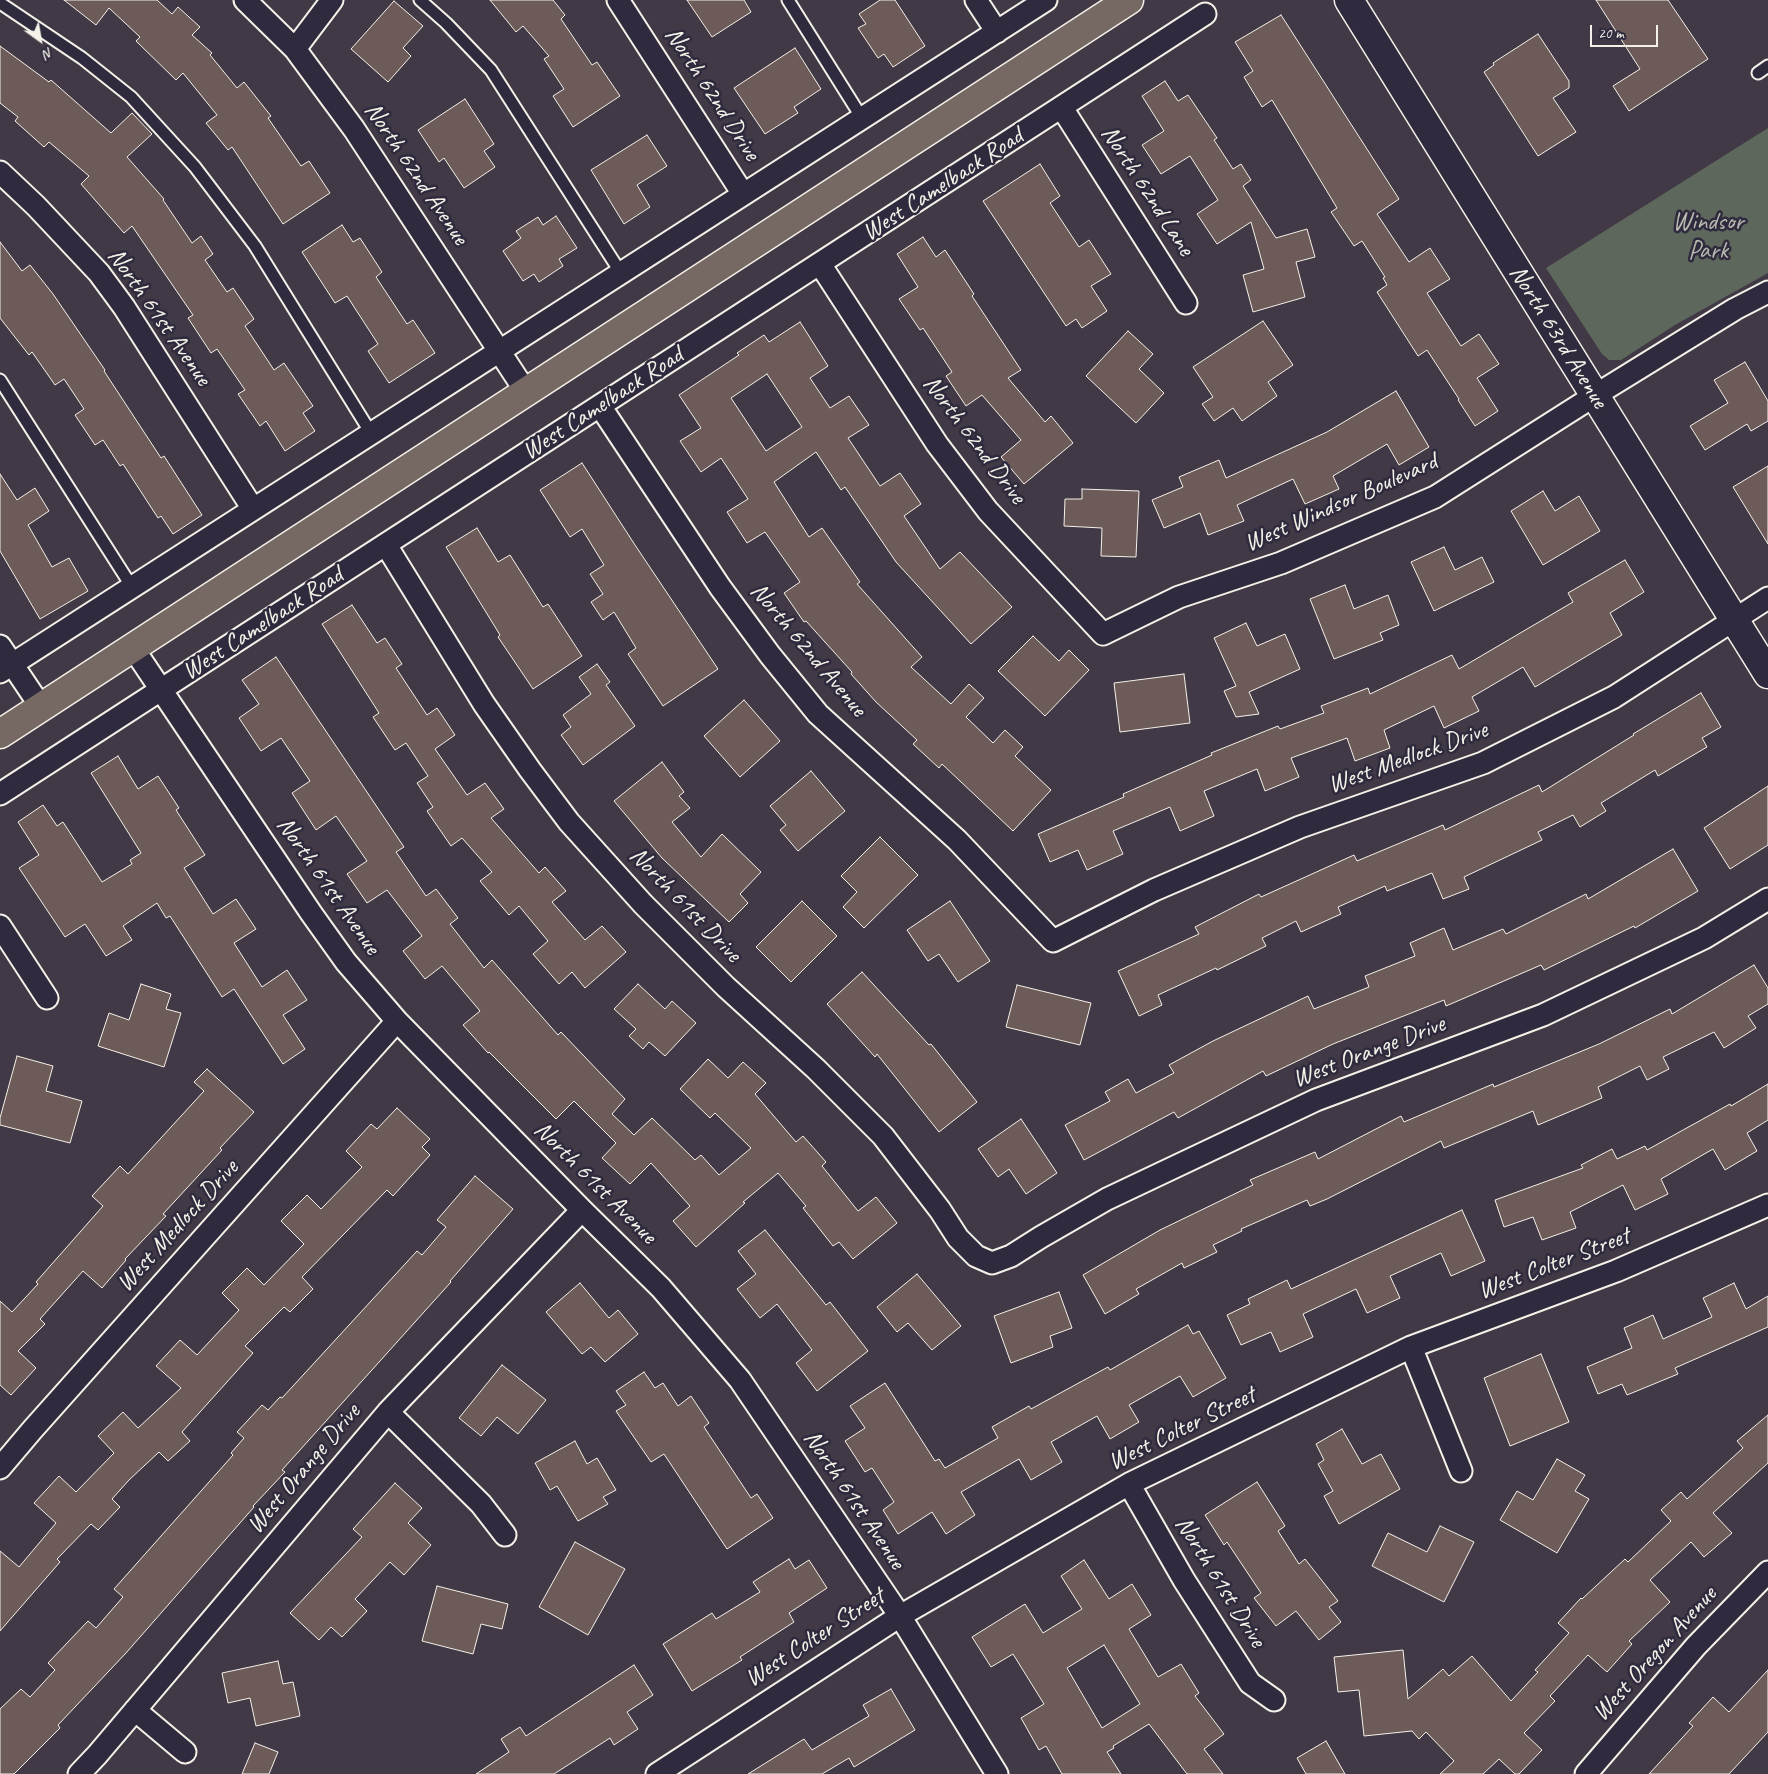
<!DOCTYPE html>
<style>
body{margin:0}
#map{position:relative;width:1768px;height:1774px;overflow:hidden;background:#423946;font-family:Caveat,sans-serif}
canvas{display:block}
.north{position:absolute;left:15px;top:15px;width:50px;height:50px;-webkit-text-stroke:4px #2f2a3d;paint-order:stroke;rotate:148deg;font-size:14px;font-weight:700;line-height:20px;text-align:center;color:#f4f1e8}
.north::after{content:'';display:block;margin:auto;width:18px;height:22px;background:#f4f1e8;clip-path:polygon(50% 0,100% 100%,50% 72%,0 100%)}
.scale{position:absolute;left:1590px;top:25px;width:68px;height:22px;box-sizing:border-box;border:2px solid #f4f1e8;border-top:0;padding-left:6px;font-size:15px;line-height:18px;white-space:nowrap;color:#f4f1e8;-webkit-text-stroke:4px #2f2a3d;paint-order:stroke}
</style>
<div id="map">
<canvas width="1768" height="1774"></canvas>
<div class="north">N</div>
<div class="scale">20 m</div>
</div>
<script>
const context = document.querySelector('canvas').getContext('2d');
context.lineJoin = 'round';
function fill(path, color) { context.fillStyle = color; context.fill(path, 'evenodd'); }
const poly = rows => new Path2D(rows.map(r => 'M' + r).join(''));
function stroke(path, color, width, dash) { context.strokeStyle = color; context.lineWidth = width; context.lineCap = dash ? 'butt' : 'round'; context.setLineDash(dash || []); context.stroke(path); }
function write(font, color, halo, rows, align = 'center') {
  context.font = font + ' Caveat,sans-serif'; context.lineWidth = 5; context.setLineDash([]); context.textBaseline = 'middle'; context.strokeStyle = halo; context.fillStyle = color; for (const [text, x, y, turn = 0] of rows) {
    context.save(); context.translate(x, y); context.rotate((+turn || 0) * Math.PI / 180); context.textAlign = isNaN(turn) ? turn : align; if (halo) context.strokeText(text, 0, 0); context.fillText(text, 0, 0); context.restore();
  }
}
const green = poly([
 [1768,128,1768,273,1675,325,1621,360,1609,360,1602,354,1546,268]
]);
const building = poly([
 [64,0,157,0,172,14,178,7,200,27,192,35,212,53,210,55,237,88,244,82,271,116,268,118,301,166,309,161,330,193,283,224,232,147,228,150,206,123,217,115,183,73,176,80,136,41,140,37,109,8,96,25,64,0],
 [490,0,553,0,565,15,561,19,592,65,597,62,620,96,573,127,553,96,564,89,544,59,549,56,523,26,516,32,490,0],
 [687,0,744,0,751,12,712,37,687,0],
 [880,0,895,0,925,46,893,67,884,54,878,58,858,28,866,24,859,14,880,0],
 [1596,0,1668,0,1708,59,1629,111,1613,86,1640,69,1596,0],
 [394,1,423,26,403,48,411,56,388,82,351,49,394,1],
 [1281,15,1399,199,1377,214,1409,262,1430,248,1450,279,1427,293,1461,346,1479,334,1499,364,1477,378,1498,411,1475,426,1458,400,1459,399,1427,350,1418,356,1377,292,1387,285,1383,278,1385,277,1362,241,1354,246,1331,212,1337,208,1272,100,1262,107,1244,77,1253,71,1235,42,1281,15],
 [1538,34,1569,81,1569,88,1553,98,1576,132,1538,156,1484,72,1494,65,1493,63,1538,34],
 [0,46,49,82,51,80,111,133,132,113,152,134,127,157,164,199,163,200,192,243,201,236,213,254,205,260,227,292,233,288,254,319,245,326,274,370,284,363,313,406,303,413,315,431,285,451,266,421,260,426,238,394,245,390,217,349,211,353,188,318,193,315,132,226,124,233,81,184,89,176,49,142,44,147,15,121,18,117,0,103,0,46],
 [795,48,821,89,794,107,798,113,765,134,734,88,795,48],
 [1165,81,1178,101,1188,95,1217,138,1214,140,1233,169,1241,164,1251,180,1243,186,1276,238,1307,229,1315,257,1296,262,1305,297,1253,312,1243,275,1264,269,1251,222,1217,244,1197,214,1218,200,1190,156,1161,174,1142,145,1164,131,1142,96,1165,81],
 [465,99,494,144,484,151,495,167,464,188,444,158,439,162,418,130,465,99],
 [647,135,667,166,637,185,650,207,624,224,591,170,647,135],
 [1040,164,1060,196,1050,203,1079,247,1089,240,1111,274,1091,286,1107,311,1082,328,1076,319,1066,326,983,201,1040,164],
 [556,216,577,248,559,259,563,266,539,282,534,274,523,281,503,251,521,238,516,231,538,217,543,225,556,216],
 [342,225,353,242,360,238,382,272,376,277,407,324,413,320,435,353,389,383,368,351,378,344,347,296,335,303,302,252,342,225],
 [923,237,936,257,945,250,974,294,972,296,1021,370,1008,378,1045,422,1051,416,1073,443,1024,484,1001,457,1021,440,982,395,966,406,946,376,952,372,923,328,920,330,899,299,918,287,897,254,923,237],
 [0,242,22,271,30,265,53,294,105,370,104,371,161,458,164,456,202,515,173,534,161,516,158,518,123,464,120,466,103,440,95,445,75,415,84,409,64,379,55,385,32,352,29,355,0,318,0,242],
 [1263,321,1293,365,1268,382,1277,396,1242,421,1233,408,1214,421,1202,404,1213,397,1193,367,1263,321],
 [800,322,828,366,810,378,830,408,849,396,869,425,848,438,880,486,900,473,921,504,904,516,940,569,960,552,1012,607,971,644,896,562,845,487,841,490,816,452,774,482,809,537,822,528,860,582,857,584,922,657,911,667,951,704,969,684,984,698,966,717,993,743,1005,730,1023,747,1015,756,1051,790,1013,831,942,764,939,768,913,744,917,740,876,702,851,674,852,672,806,621,804,622,784,593,800,582,765,532,747,543,727,512,748,499,721,458,701,472,680,441,701,428,679,395,739,355,737,353,764,335,769,342,800,322],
 [767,374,802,427,766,451,731,398,767,374],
 [1128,331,1153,354,1139,369,1164,393,1136,423,1086,376,1128,331],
 [1745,362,1768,401,1768,421,1751,431,1747,424,1705,450,1690,426,1728,403,1714,380,1745,362],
 [1396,391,1429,447,1399,465,1387,444,1333,476,1339,489,1305,504,1293,479,1237,505,1244,521,1208,535,1200,513,1164,528,1152,500,1183,487,1179,477,1219,460,1226,478,1327,432,1396,391],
 [582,463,635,545,718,669,663,706,628,654,636,648,614,612,603,620,591,602,603,594,590,574,604,565,582,529,570,537,540,490,582,463],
 [1768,466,1768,544,1733,487,1768,466],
 [0,474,17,500,35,488,49,511,28,525,52,567,69,558,88,591,40,619,0,551,0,474],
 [1082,489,1139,491,1136,557,1101,556,1102,528,1064,526,1065,499,1082,499,1082,489],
 [1543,491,1555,511,1579,496,1600,531,1543,565,1511,511,1543,491],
 [477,528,498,562,510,555,543,607,548,604,582,656,533,689,498,637,500,635,446,547,477,528],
 [1444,547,1455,570,1482,557,1494,582,1434,611,1411,562,1444,547],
 [1625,560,1644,592,1610,613,1622,635,1535,687,1523,667,1472,697,1479,711,1444,728,1434,706,1384,730,1390,748,1355,761,1347,738,1291,758,1299,777,1265,791,1257,769,1204,791,1214,816,1180,831,1170,807,1113,831,1123,854,1087,870,1078,850,1050,862,1038,834,1124,797,1123,794,1212,755,1211,753,1278,726,1280,729,1324,713,1321,706,1368,688,1370,694,1452,655,1459,669,1573,602,1568,593,1625,560],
 [1345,585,1354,609,1388,595,1399,625,1380,633,1383,640,1334,659,1310,599,1345,585],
 [352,605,377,643,385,638,402,664,396,668,427,715,437,708,455,735,435,749,467,795,485,783,504,809,491,818,539,873,545,867,566,891,552,902,585,940,602,926,626,952,585,988,572,972,559,984,533,954,548,941,519,906,509,915,480,881,492,872,462,838,451,846,427,811,433,807,417,783,428,776,406,743,395,750,373,717,379,713,322,624,352,605],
 [1246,623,1257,646,1285,634,1300,669,1249,692,1259,714,1236,717,1224,691,1236,686,1214,638,1246,623],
 [1033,636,1059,661,1069,650,1089,670,1045,716,998,671,1033,636],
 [276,657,404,847,396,852,426,896,436,889,458,918,450,924,484,968,492,960,558,1035,561,1032,625,1099,612,1114,634,1135,652,1118,695,1160,701,1155,719,1175,751,1148,715,1113,710,1118,680,1089,708,1059,728,1078,743,1062,766,1083,755,1094,796,1142,803,1136,826,1162,822,1166,858,1211,876,1197,897,1223,853,1259,839,1242,833,1246,803,1208,806,1206,778,1173,743,1202,745,1203,696,1247,673,1221,690,1206,651,1163,630,1184,602,1158,616,1143,574,1101,556,1119,489,1052,488,1053,463,1025,480,1011,442,966,425,979,403,951,422,936,387,890,367,903,347,874,367,861,336,816,316,830,292,793,310,781,281,738,261,751,239,718,259,704,242,680,276,657],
 [597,664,610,682,606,685,635,726,583,765,561,735,571,727,563,715,591,694,579,677,597,664],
 [1184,674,1190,723,1120,732,1114,683,1184,674],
 [1701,693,1721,727,1702,738,1707,747,1658,776,1655,770,1601,803,1606,811,1580,827,1573,815,1538,832,1542,840,1464,877,1469,889,1443,899,1432,873,1387,891,1385,886,1338,907,1341,914,1301,932,1296,921,1262,938,1266,946,1217,970,1216,968,1158,995,1162,1005,1139,1016,1118,971,1199,934,1195,927,1259,894,1261,897,1354,855,1357,861,1443,825,1445,830,1539,785,1542,792,1634,735,1633,734,1701,693],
 [744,700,780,741,740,777,704,736,744,700],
 [118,756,138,789,158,776,179,808,176,810,205,855,184,868,213,914,236,899,256,929,234,943,262,987,287,970,307,1000,283,1015,305,1049,283,1064,234,989,222,997,170,916,166,918,157,903,123,926,132,940,106,956,85,924,65,937,19,868,39,855,18,822,43,805,57,826,63,822,102,882,132,864,130,860,141,853,91,773,118,756],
 [662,762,684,792,679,796,690,808,672,822,701,857,722,834,761,872,740,894,748,903,729,922,662,858,614,801,662,762],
 [811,771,845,811,798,851,780,830,786,825,770,806,811,771],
 [1768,786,1768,845,1730,869,1704,828,1768,786],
 [880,837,918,875,864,928,843,907,857,892,841,876,880,837],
 [1673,849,1698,891,1635,928,1634,926,1544,970,1541,965,1446,1006,1444,1000,1333,1044,1266,1076,1263,1071,1178,1118,1174,1112,1084,1160,1065,1125,1110,1101,1105,1092,1128,1079,1136,1093,1174,1073,1169,1065,1213,1041,1308,996,1314,1009,1369,987,1365,976,1415,956,1410,943,1444,928,1453,950,1503,929,1506,934,1586,894,1588,899,1673,849],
 [802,901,837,936,791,982,756,947,802,901],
 [950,901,990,961,958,982,939,954,928,961,907,930,950,901],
 [1754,965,1768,988,1768,1004,1748,1016,1756,1028,1724,1048,1714,1032,1663,1057,1669,1069,1647,1080,1640,1066,1598,1087,1602,1098,1538,1125,1533,1111,1444,1148,1441,1141,1327,1199,1310,1206,1307,1200,1241,1229,1242,1231,1213,1245,1217,1252,1184,1268,1182,1263,1136,1289,1139,1294,1105,1314,1083,1275,1160,1230,1253,1185,1250,1180,1315,1152,1318,1159,1401,1116,1404,1122,1493,1084,1494,1087,1599,1044,1670,1009,1672,1014,1754,965],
 [862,972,929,1045,931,1044,977,1102,939,1132,877,1054,875,1057,827,1004,862,972],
 [141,984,171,994,166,1009,181,1013,164,1067,98,1046,109,1013,129,1020,141,984],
 [638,984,665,1009,672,1001,696,1023,665,1056,649,1042,643,1049,629,1036,636,1029,614,1009,638,984],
 [1017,985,1091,1003,1080,1045,1006,1027,1017,985],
 [17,1056,53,1066,46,1091,82,1101,70,1143,0,1125,0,1118,17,1056],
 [207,1069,254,1112,220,1148,222,1150,163,1214,166,1216,125,1259,126,1260,102,1288,83,1271,40,1319,45,1324,18,1351,36,1368,11,1395,0,1385,0,1301,12,1312,38,1284,36,1282,103,1206,92,1196,120,1166,128,1174,204,1091,194,1082,207,1069],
 [1768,1084,1768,1120,1747,1133,1757,1151,1725,1170,1713,1149,1661,1179,1668,1194,1635,1210,1623,1185,1570,1212,1576,1228,1542,1240,1533,1217,1504,1227,1495,1200,1583,1168,1581,1165,1612,1149,1617,1159,1645,1146,1647,1150,1730,1104,1731,1106,1768,1084],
 [397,1108,430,1139,422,1147,430,1155,393,1196,387,1190,302,1277,313,1289,290,1312,284,1307,245,1346,253,1353,182,1432,190,1441,168,1461,159,1452,129,1480,112,1499,120,1507,98,1530,91,1524,57,1559,60,1562,0,1631,0,1551,19,1567,56,1523,34,1503,59,1476,76,1492,114,1453,98,1436,123,1412,138,1428,181,1388,156,1366,180,1340,197,1355,239,1310,222,1293,247,1268,264,1285,304,1244,281,1221,307,1195,321,1209,362,1167,346,1151,371,1124,377,1129,397,1108],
 [1021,1119,1057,1173,1026,1194,1009,1169,998,1177,978,1149,1021,1119],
 [475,1176,513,1209,450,1281,451,1282,282,1470,285,1472,253,1506,254,1507,126,1653,58,1725,60,1728,14,1774,0,1774,0,1709,21,1689,30,1697,55,1670,48,1663,88,1621,96,1628,123,1597,114,1589,233,1455,231,1453,244,1438,237,1432,262,1405,268,1410,280,1397,282,1398,417,1251,422,1255,446,1227,437,1220,475,1176],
 [1462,1210,1485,1261,1451,1276,1441,1253,1390,1276,1400,1298,1367,1313,1356,1289,1303,1314,1313,1337,1280,1352,1271,1332,1241,1345,1227,1315,1250,1304,1248,1299,1287,1280,1291,1289,1462,1210],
 [765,1230,826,1305,830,1302,868,1351,817,1391,796,1363,812,1350,777,1304,760,1318,737,1289,756,1274,738,1251,765,1230],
 [917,1274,961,1326,932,1350,908,1323,897,1332,877,1307,917,1274],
 [580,1283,609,1318,618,1310,638,1334,605,1362,591,1347,582,1354,546,1312,580,1283],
 [1734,1283,1746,1309,1768,1296,1768,1327,1675,1368,1678,1374,1627,1395,1622,1384,1598,1394,1587,1367,1632,1348,1624,1328,1653,1315,1663,1339,1712,1317,1703,1298,1734,1283],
 [1059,1292,1072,1328,1050,1336,1053,1347,1011,1363,994,1316,1059,1292],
 [1188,1325,1193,1334,1199,1331,1226,1378,1193,1397,1180,1376,1129,1405,1139,1422,1110,1439,1097,1416,1051,1442,1062,1462,1031,1480,1019,1459,961,1492,975,1515,946,1534,932,1512,898,1534,883,1510,894,1502,872,1468,865,1472,845,1441,865,1428,850,1406,885,1383,935,1461,939,1459,945,1468,998,1438,992,1427,1029,1406,1031,1409,1108,1367,1110,1370,1188,1325],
 [1541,1354,1569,1422,1510,1446,1484,1378,1541,1354],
 [502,1365,546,1400,518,1434,497,1417,481,1436,459,1418,502,1365],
 [644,1372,655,1388,663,1383,678,1406,691,1396,709,1423,704,1427,751,1498,757,1494,773,1518,727,1549,664,1454,651,1462,616,1411,626,1405,616,1391,644,1372],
 [1768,1415,1768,1463,1713,1513,1732,1533,1704,1557,1691,1542,1650,1580,1670,1602,1629,1641,1632,1644,1607,1672,1588,1655,1550,1696,1555,1701,1524,1733,1542,1750,1519,1774,1515,1774,1499,1759,1483,1774,1440,1774,1454,1761,1426,1732,1419,1739,1412,1731,1364,1736,1359,1690,1338,1692,1334,1657,1403,1650,1408,1699,1443,1669,1449,1676,1472,1656,1511,1701,1538,1672,1535,1670,1569,1633,1558,1623,1581,1598,1582,1599,1625,1559,1628,1562,1671,1521,1661,1510,1681,1492,1687,1499,1743,1448,1737,1441,1768,1415],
 [1342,1429,1362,1464,1381,1454,1400,1489,1339,1524,1324,1496,1333,1491,1318,1464,1324,1460,1316,1444,1342,1429],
 [575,1441,587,1464,597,1458,616,1490,603,1497,608,1504,578,1521,557,1486,550,1490,535,1463,575,1441],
 [1557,1459,1585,1475,1575,1491,1589,1499,1557,1553,1500,1520,1517,1491,1533,1500,1557,1459],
 [1257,1482,1285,1526,1278,1531,1299,1564,1305,1559,1338,1601,1329,1607,1341,1622,1319,1640,1296,1611,1276,1626,1254,1598,1261,1593,1227,1542,1224,1545,1205,1515,1257,1482],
 [395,1483,422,1508,408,1523,431,1545,404,1575,390,1562,355,1599,367,1611,342,1637,331,1627,319,1640,290,1613,362,1537,353,1529,395,1483],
 [1440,1526,1474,1542,1444,1602,1372,1566,1388,1533,1427,1552,1440,1526],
 [575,1542,625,1569,588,1635,539,1607,575,1542],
 [789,1559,795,1569,809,1560,827,1588,789,1613,794,1622,740,1657,742,1660,692,1691,663,1644,712,1613,716,1619,760,1592,753,1582,789,1559],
 [1084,1560,1109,1599,1132,1584,1151,1615,1129,1629,1158,1677,1181,1664,1199,1693,1195,1696,1224,1734,1204,1749,1223,1774,1187,1774,1149,1724,1113,1746,1114,1748,1107,1752,1121,1774,1062,1774,1046,1746,1039,1750,1021,1718,1044,1704,1013,1654,991,1667,972,1637,1025,1604,1043,1633,1082,1609,1061,1576,1084,1560],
 [1104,1645,1140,1704,1102,1728,1067,1668,1104,1645],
 [437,1586,508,1604,502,1629,481,1624,473,1654,422,1641,437,1586],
 [278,1661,283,1684,293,1682,300,1716,256,1726,250,1698,228,1703,222,1673,278,1661],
 [634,1665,653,1695,627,1712,638,1729,614,1745,610,1738,554,1774,476,1774,509,1752,501,1739,520,1727,526,1736,634,1665],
 [1768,1670,1768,1732,1729,1774,1649,1774,1693,1726,1689,1723,1713,1697,1729,1712,1768,1670],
 [891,1689,915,1730,854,1767,849,1758,822,1774,748,1774,804,1739,812,1750,869,1716,863,1705,891,1689],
 [1326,1741,1345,1774,1306,1774,1297,1758,1326,1741],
 [255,1743,278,1752,269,1774,242,1774,255,1743]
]);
const lane = poly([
 [420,0,446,23,491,70,621,273],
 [788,0,862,118],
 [0,3,82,58,131,97,195,167,255,246,371,433],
 [1758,73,1768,66],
 [0,380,132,587]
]);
const street = poly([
 [245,0,295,49,354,129,526,392],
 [618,0,743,194],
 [976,0,997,32],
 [295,49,332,0],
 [1062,108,1186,303],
 [0,172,36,206,99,273,124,307,253,509],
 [820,264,937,444,988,511,1103,634,1179,597,1281,563,1435,497,1594,396,1735,309,1768,292],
 [600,406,720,587,770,655,818,714,957,840,1053,941,1154,890,1300,827,1483,763,1614,697,1768,598],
 [386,545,484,704,530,770,569,822,643,904,726,987,816,1069,883,1136,940,1210,958,1238,976,1256,992,1263,1011,1256,1041,1237,1107,1199,1316,1100,1543,1015,1704,938,1768,899],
 [0,646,41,707],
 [133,648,311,913,346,962,397,1021,582,1210,661,1288,740,1380,900,1616,997,1774],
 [0,672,1046,0],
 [0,794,1205,14],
 [0,926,47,998],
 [1411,1347,1461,1471],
 [388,1412,481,1504,505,1535],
 [0,1468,33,1429,397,1021],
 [1129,1484,1184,1580,1250,1683,1274,1700],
 [135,1710,185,1752],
 [79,1774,97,1755,388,1412,582,1210],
 [657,1774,900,1616,1129,1484,1411,1347,1616,1271,1768,1205],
 [1586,1774,1696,1646,1768,1572]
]);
const secondary = poly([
 [1349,0,1768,674]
]);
const primary = poly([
 [0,734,1129,0]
]);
const streetNames = [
 ["North 62nd Drive",712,94,57],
 ["North 62nd Avenue",416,174,56],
 ["West Camelback Road",943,185,-33],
 ["North 62nd Lane",1147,191,57],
 ["North 61st Avenue",159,317,55],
 ["North 63rd Avenue",1558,337,58],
 ["West Camelback Road",603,404,-33],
 ["North 62nd Drive",974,440,53],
 ["West Windsor Boulevard",1341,503,-24],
 ["West Camelback Road",263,624,-33],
 ["North 62nd Avenue",808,650,50],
 ["West Medlock Drive",1408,758,-20],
 ["North 61st Avenue",328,886,55],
 ["North 61st Drive",685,905,46],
 ["West Orange Drive",1369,1052,-21],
 ["North 61st Avenue",595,1183,45],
 ["West Medlock Drive",178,1226,-48],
 ["West Colter Street",1554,1264,-21],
 ["West Colter Street",1182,1429,-26],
 ["West Orange Drive",304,1469,-50],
 ["North 61st Avenue",854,1500,56],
 ["North 61st Drive",1220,1582,58],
 ["West Colter Street",815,1638,-33],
 ["West Oregon Avenue",1655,1654,-48]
];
const parkNames = [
 ["Windsor",1708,222],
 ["Park",1708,251]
];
fill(green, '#5d675c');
fill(building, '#6d5b5a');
stroke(building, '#f4f1e8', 1);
stroke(lane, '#f4f1e8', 15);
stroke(street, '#f4f1e8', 25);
stroke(secondary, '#f4f1e8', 31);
stroke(primary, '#f4f1e8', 31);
stroke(lane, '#2f2a3d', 11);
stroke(street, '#2f2a3d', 21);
stroke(secondary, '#2f2a3d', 28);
stroke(primary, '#766964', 28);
write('25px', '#f4f1e8', '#2f2a3d', streetNames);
write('25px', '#b8bab0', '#2f2a3d', parkNames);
</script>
